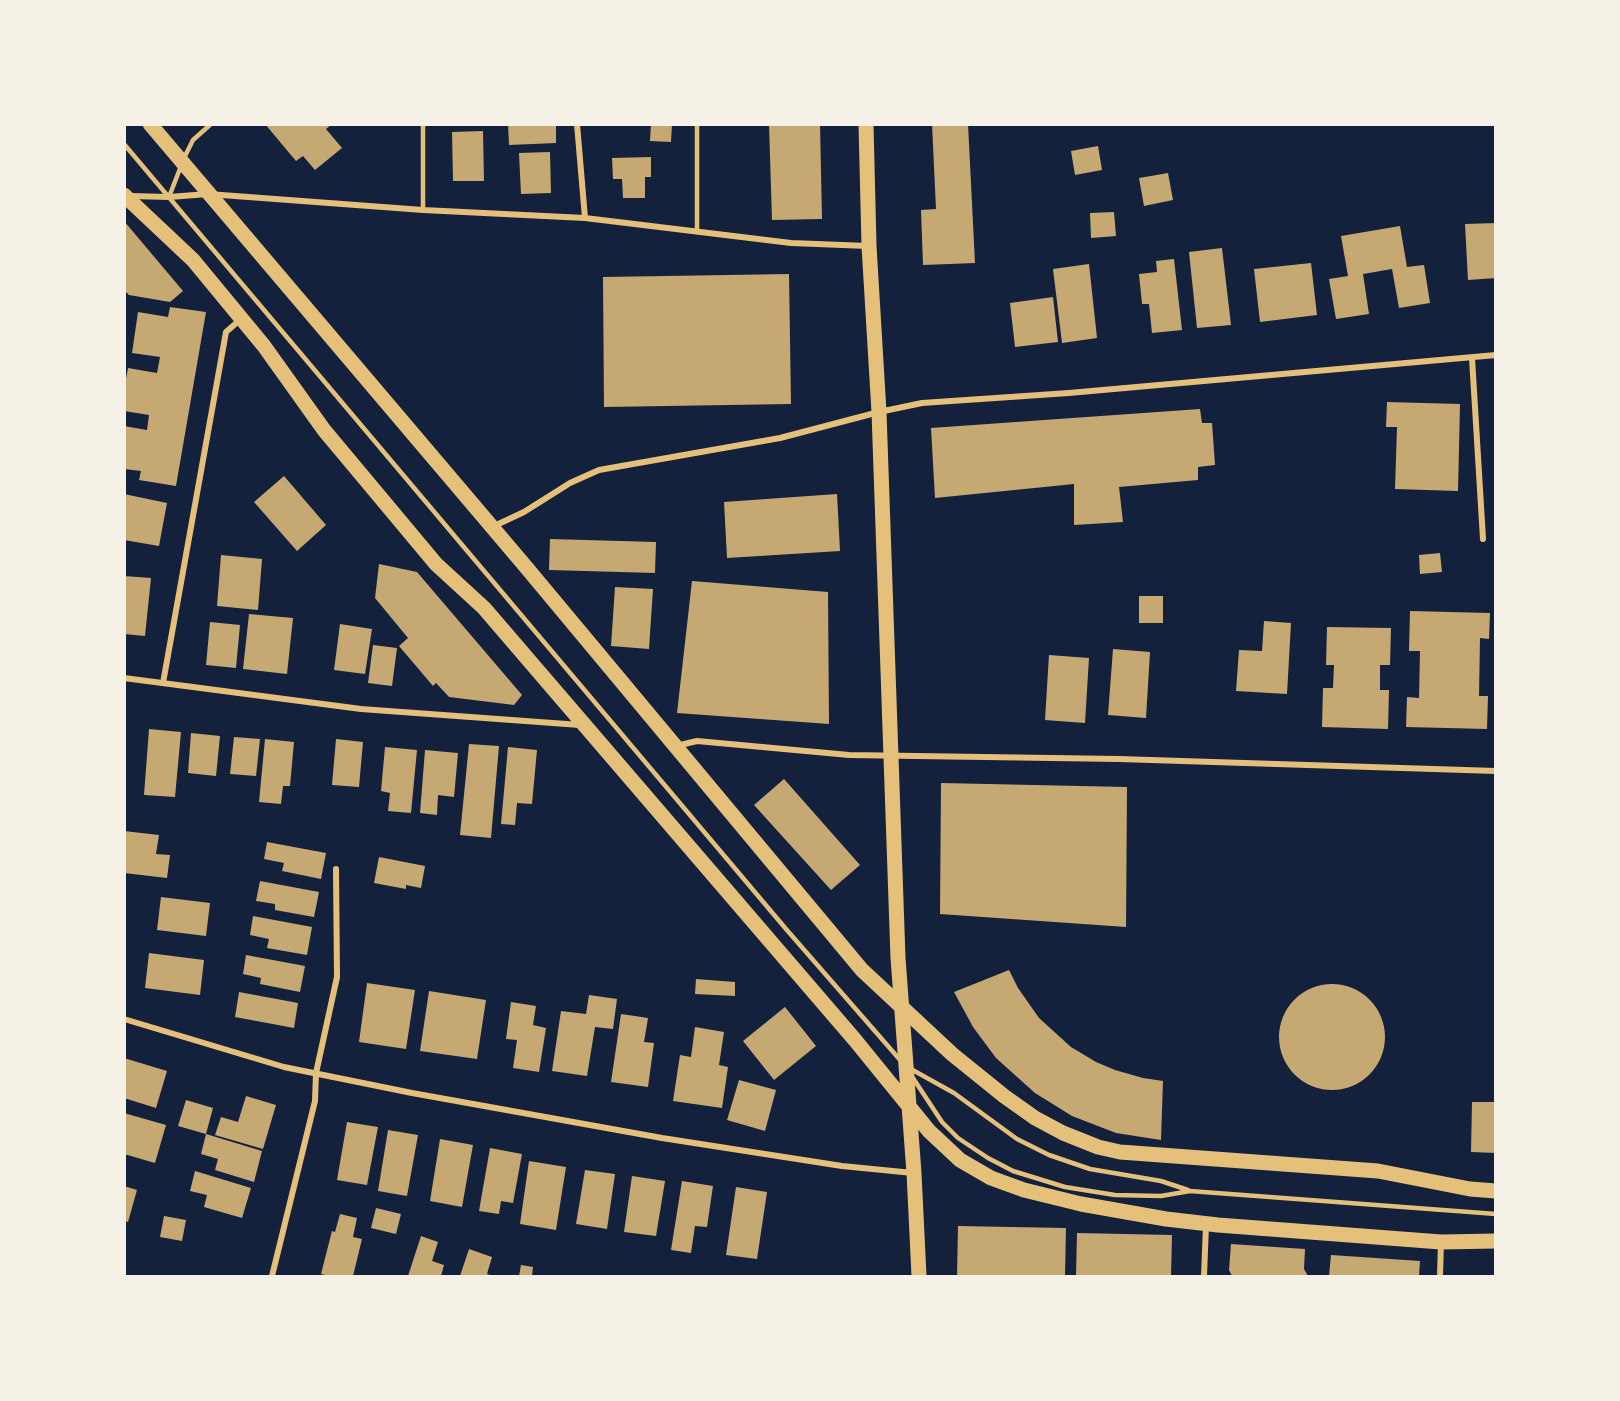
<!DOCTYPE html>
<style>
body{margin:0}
#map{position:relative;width:1620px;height:1401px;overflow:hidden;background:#14213d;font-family:Barlow,sans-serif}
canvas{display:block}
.frame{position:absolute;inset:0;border:126px solid #f6f1e7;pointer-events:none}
</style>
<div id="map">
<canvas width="1620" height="1401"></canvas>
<div class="frame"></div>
</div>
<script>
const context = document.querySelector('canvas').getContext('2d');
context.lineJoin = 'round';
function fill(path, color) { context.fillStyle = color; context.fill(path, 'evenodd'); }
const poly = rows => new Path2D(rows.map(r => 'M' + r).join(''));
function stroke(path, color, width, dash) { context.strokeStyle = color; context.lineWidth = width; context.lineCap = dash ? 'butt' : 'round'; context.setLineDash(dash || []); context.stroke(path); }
const building = poly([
 [265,124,332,124,326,129,342,148,315,170,303,156,296,161],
 [508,124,556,124,556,143,509,145],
 [651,124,672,124,671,142,650,141],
 [769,124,820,124,822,219,772,220],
 [932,124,968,124,975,263,923,265,921,210,936,209],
 [483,131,484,181,453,181,452,132],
 [1098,146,1102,170,1075,175,1071,151],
 [550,152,551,193,521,194,519,153],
 [651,157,651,177,645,177,645,198,623,198,622,179,613,179,612,158],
 [1168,173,1173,200,1144,206,1139,178],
 [1114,212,1116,236,1091,238,1090,213],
 [124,221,183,291,170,302,129,295,124,290],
 [1496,223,1496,278,1468,280,1465,224],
 [1400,226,1407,267,1424,265,1430,303,1399,308,1392,269,1363,274,1369,314,1336,319,1329,279,1348,276,1341,236],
 [1222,248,1231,325,1197,328,1189,252],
 [1174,259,1182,330,1152,333,1149,304,1142,304,1139,274,1157,272,1156,261],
 [1311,263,1317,315,1260,322,1254,269],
 [1089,264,1097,338,1062,343,1053,269],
 [789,274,791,404,604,407,603,277],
 [1053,297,1058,342,1015,347,1010,303],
 [170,307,206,312,176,486,139,480,141,471,124,469,124,426,147,430,149,415,124,411,124,389,128,368,157,373,160,357,132,353,138,312,168,317],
 [1387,402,1460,404,1458,491,1395,489,1397,427,1386,427],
 [1200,409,1202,423,1212,423,1215,465,1198,467,1198,480,1119,487,1123,522,1074,525,1074,484,935,498,931,428],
 [284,476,326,525,297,551,254,502],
 [124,494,167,503,159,546,124,540],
 [837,494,840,551,727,558,724,502],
 [550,539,656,542,655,573,549,570],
 [1440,553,1442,572,1420,574,1419,555],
 [221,555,262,559,258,610,217,606],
 [379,564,417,572,522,695,514,705,449,697,436,683,433,686,399,646,408,638,375,598],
 [124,576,151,578,145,636,124,634],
 [692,581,828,592,829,724,677,713],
 [615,587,653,589,649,649,611,646],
 [1139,596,1163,596,1163,623,1139,623],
 [1410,611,1490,613,1489,639,1480,638,1479,696,1488,696,1487,729,1406,727,1407,697,1419,698,1420,651,1409,651],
 [249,614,293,618,287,674,243,669],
 [1264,621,1291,623,1287,694,1236,691,1239,650,1262,651],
 [210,622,240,625,236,668,206,665],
 [340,624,372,629,365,674,334,670],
 [1327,627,1391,628,1390,665,1380,665,1380,690,1389,690,1388,729,1322,727,1323,688,1333,688,1334,665,1326,665],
 [373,645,397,648,392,686,368,683],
 [1113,649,1150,652,1146,718,1108,715],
 [1049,655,1089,658,1085,723,1045,720],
 [149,729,181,732,175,797,144,795],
 [191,733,220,736,216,776,188,773],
 [234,737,260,739,256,776,230,774],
 [265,739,294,742,290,786,283,786,281,804,259,802],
 [336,739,363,742,359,787,332,785],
 [469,744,499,746,491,838,460,835],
 [385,747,417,750,411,813,388,811,390,793,381,791],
 [508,747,537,750,532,804,517,803,515,825,501,824],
 [425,750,458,753,454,797,438,795,437,815,420,813],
 [784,779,860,865,831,890,754,805],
 [941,783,1127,787,1126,927,940,914],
 [124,831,159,835,156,854,170,855,167,878,124,873],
 [267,842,326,853,321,879,282,871,284,863,264,859],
 [379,857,425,866,421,888,406,885,406,889,374,883],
 [260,881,319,892,314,917,275,910,275,904,256,901],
 [161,897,210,903,206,936,157,930],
 [253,916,312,927,307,955,267,948,269,939,250,935],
 [149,953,204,960,200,995,145,988],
 [246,955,305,966,300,992,260,984,261,978,243,974],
 [1009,970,1018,988,1039,1018,1071,1047,1096,1062,1115,1070,1143,1078,1163,1081,1161,1140,1116,1133,1072,1116,1035,1093,996,1058,973,1027,954,992],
 [696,979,735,982,735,996,695,994],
 [367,983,415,990,406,1049,359,1042],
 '1279 1037a53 53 0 1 1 106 0a53 53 0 1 1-106 0Z',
 [429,991,486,1000,477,1059,420,1051],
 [239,992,298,1003,294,1028,235,1017],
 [589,995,617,999,613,1029,595,1027,587,1076,552,1071,561,1011,586,1014],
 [511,1002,536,1006,533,1025,546,1028,539,1072,513,1068,517,1040,506,1039],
 [785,1007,816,1046,774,1080,743,1041],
 [621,1014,648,1018,644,1042,654,1043,648,1087,611,1082],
 [695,1027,724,1032,719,1065,728,1067,722,1108,673,1101,680,1055,691,1057],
 [124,1058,167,1071,156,1108,124,1098],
 [739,1080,776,1090,765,1131,727,1120],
 [246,1096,276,1105,263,1149,215,1135,221,1117,238,1122],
 [186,1100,213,1108,206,1134,178,1126],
 [1472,1102,1496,1102,1496,1153,1471,1152],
 [124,1113,166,1125,155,1163,124,1154],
 [347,1122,378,1127,367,1185,337,1180],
 [388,1130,418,1135,407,1196,378,1191],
 [206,1134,262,1151,254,1182,215,1170,218,1159,201,1154],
 [440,1139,473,1145,462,1207,430,1201],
 [490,1148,522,1154,513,1203,501,1201,499,1214,479,1211],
 [529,1161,566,1167,556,1230,520,1224],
 [585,1170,615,1174,607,1229,576,1224],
 [195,1171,251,1188,242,1218,204,1207,207,1195,190,1191],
 [632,1176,665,1181,656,1236,624,1232],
 [682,1181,713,1186,707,1227,695,1226,691,1253,671,1250],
 [124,1186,137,1190,128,1222,124,1221],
 [736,1187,767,1192,757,1259,726,1255],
 [376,1208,401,1214,396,1234,371,1228],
 [340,1214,357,1218,353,1237,362,1239,353,1276,330,1276,321,1274,332,1231,335,1232],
 [164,1216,186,1220,182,1241,160,1237],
 [958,1226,1066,1228,1065,1276,957,1276],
 [1077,1233,1172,1235,1171,1276,1076,1276],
 [421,1236,438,1242,432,1261,444,1265,441,1276,408,1276],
 [1231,1244,1305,1249,1304,1269,1308,1276,1232,1276,1229,1270],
 [469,1249,492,1257,487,1274,493,1276,460,1276],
 [1331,1255,1420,1261,1419,1276,1329,1276],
 [521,1265,533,1267,532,1276,519,1276]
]);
const service = poly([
 [423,124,423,210],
 [124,144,786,929,901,1061],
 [184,158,193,140,211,124],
 [169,197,181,166],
 [697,232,697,124],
 [909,1068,954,1093,1017,1139,1049,1155,1090,1169,1161,1181,1188,1190],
 [911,1075,942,1122,958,1138,988,1158,1013,1171,1065,1187,1115,1195,1161,1196,1190,1191,1496,1214]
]);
const minor = poly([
 [577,124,585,218],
 [131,196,169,197,208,194,423,210,585,218,791,243,868,246],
 [1472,358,1483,539],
 [492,527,524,512,570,483,599,470,780,438,879,412,922,403,1069,393,1496,355],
 [124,678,361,709,580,725],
 [163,683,226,332,241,319],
 [676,746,697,741,849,755,1119,759,1496,771],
 [124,1019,284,1067,412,1093,662,1138,842,1166,913,1173],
 [272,1276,315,1101,316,1073,337,977,336,869],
 [1204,1276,1206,1225],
 [1440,1276,1441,1242]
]);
const primary = poly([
 [150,124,526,567,862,970,952,1054,1004,1096,1035,1118,1063,1133,1098,1147,1120,1152,1378,1171,1470,1189,1496,1191],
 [866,124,869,246,879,412,898,958,914,1173,919,1276],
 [124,195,193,260,264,346,324,430,436,564,484,608,855,1040,929,1131,960,1160,991,1178,1024,1190,1081,1204,1166,1219,1218,1225,1441,1242,1496,1241]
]);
fill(building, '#c6a872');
stroke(service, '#e5c07b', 4.5);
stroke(minor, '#e5c07b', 6);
stroke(primary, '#e5c07b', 15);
</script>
